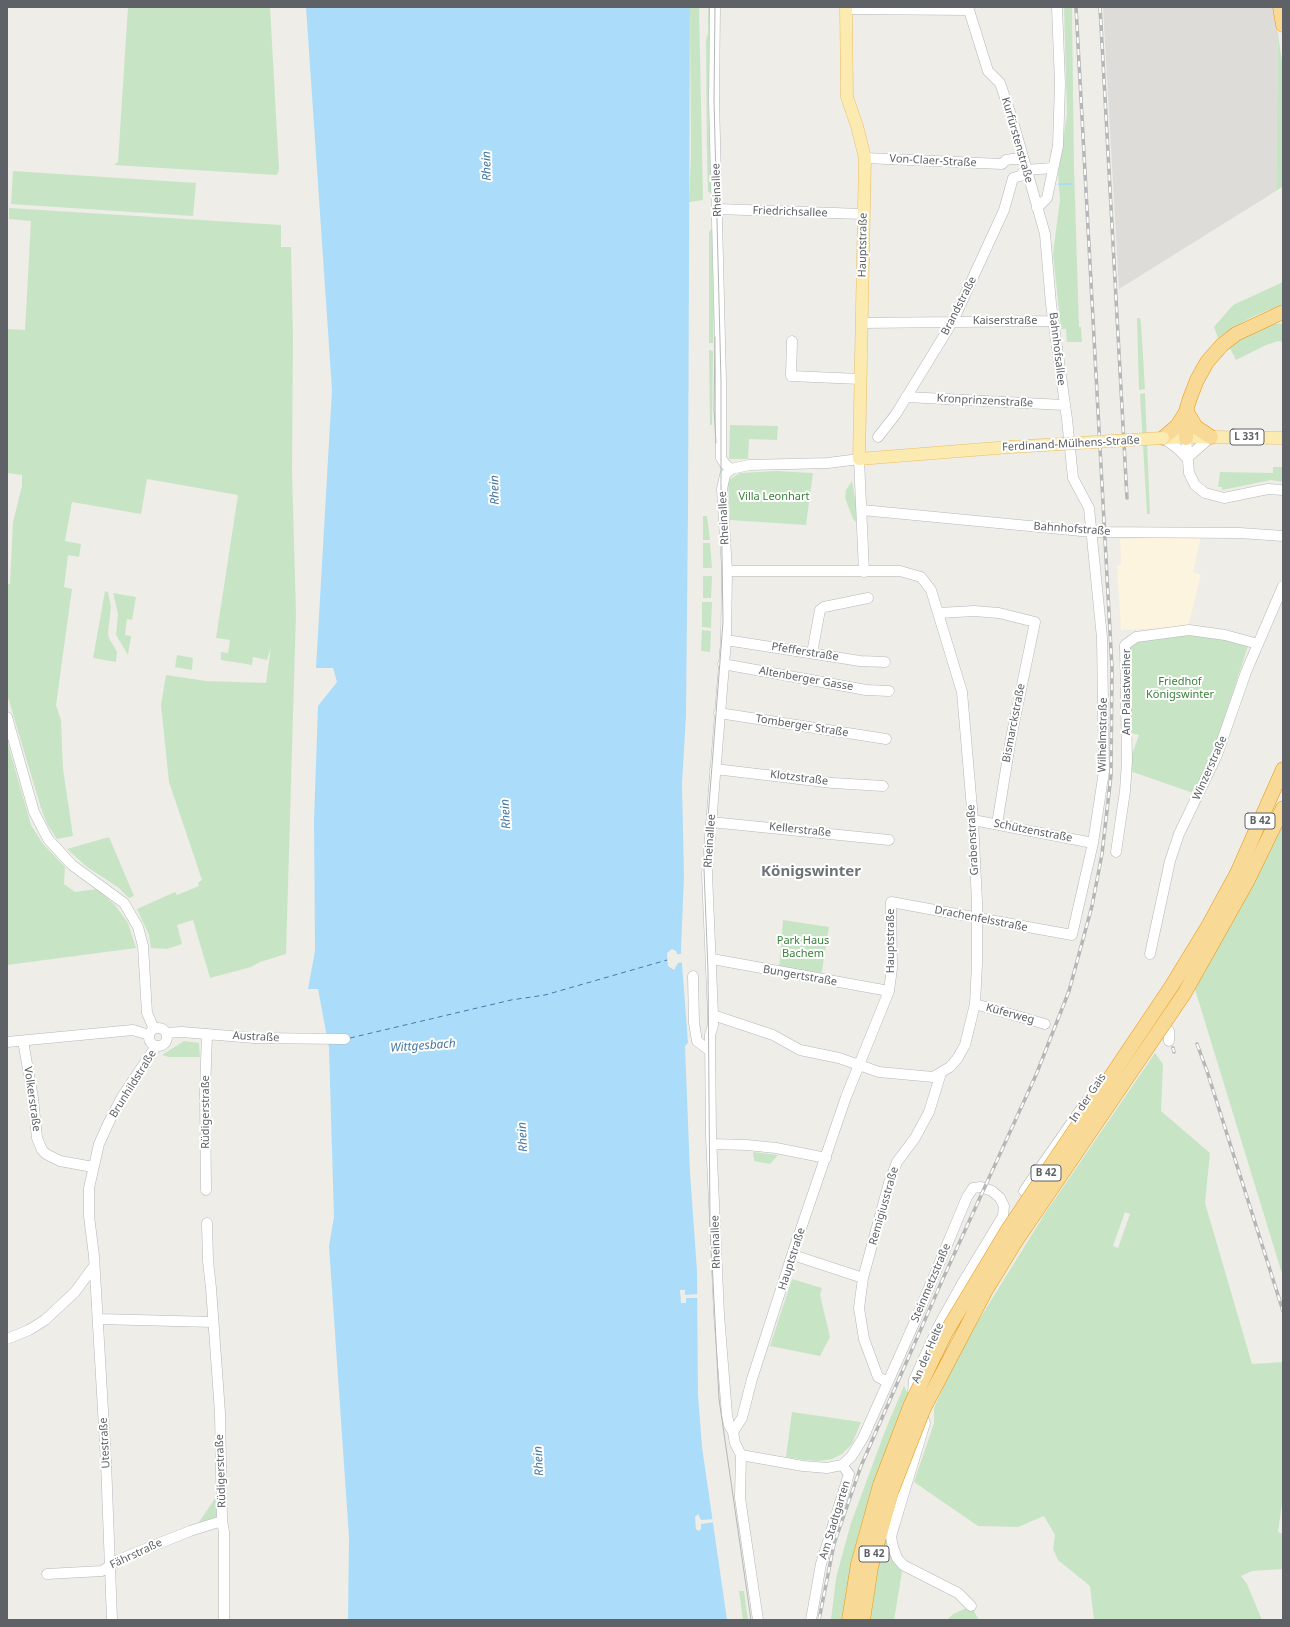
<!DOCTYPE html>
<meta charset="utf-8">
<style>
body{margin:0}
#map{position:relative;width:1290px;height:1627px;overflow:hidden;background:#efede7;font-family:"Noto Sans",sans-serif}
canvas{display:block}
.frame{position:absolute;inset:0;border:8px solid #5e6266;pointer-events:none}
</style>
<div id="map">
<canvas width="1290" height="1627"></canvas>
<div class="frame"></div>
</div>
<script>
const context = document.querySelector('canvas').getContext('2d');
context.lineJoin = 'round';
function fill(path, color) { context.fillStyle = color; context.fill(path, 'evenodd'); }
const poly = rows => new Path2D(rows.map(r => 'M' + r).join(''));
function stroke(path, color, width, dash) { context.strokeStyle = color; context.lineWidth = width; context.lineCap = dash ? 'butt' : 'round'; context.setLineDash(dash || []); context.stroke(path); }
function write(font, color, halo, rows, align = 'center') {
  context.font = font + ' "Noto Sans",sans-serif'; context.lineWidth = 4; context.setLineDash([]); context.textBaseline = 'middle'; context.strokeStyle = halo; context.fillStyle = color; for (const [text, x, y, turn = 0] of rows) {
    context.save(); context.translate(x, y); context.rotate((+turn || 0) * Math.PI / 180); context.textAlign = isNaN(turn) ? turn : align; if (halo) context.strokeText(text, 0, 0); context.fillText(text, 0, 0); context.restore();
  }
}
const commercial = poly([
 [1201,536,1193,572,1201,575,1188,627,1121,630,1117,565,1121,565,1120,539]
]);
const industrial = poly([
 [1103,7,1274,7,1278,34,1276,191,1119,289]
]);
const green = poly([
 [128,7,270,7,279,169,278,173,276,175,114,165,118,162],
 [690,7,699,7,703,200,689,202,691,156],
 [708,7,710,7,709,78,712,193,708,192,707,157,706,40,708,33],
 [1064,7,1072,7,1074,168,1079,327,1081,327,1082,342,1067,342,1066,329,1061,329,1053,254,1060,199,1058,174,1067,114],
 [1278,34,1283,69,1283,186,1276,191],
 [13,171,196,183,193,216,11,204],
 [9,208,281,225,281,247,291,247,293,338,292,470,296,614,286,954,260,962,251,967,210,978,193,920,177,925,182,944,167,949,151,948,149,935,137,909,175,892,177,895,199,886,198,883,202,880,169,782,161,705,166,675,206,681,266,683,271,647,267,660,253,657,252,665,221,660,221,652,228,653,230,640,216,638,238,495,147,479,141,514,72,502,65,541,81,544,79,557,68,555,64,587,72,589,56,705,61,720,63,769,73,836,57,839,47,824,41,808,7,694,7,584,10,584,13,522,22,486,22,475,7,473,7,333,8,329,25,330,31,221,9,219],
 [712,228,714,314,713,343,709,343,709,232],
 [1283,282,1283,304,1250,318,1226,332,1218,338,1214,327,1233,305],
 [1137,318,1140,318,1141,324,1145,389,1139,390],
 [1283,323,1283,342,1278,341,1266,345,1236,360,1230,348,1245,336,1268,325],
 [709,350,713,351,712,425,710,425],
 [1145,393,1150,514,1147,514,1140,394],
 [730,425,778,426,777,440,749,439,748,459,729,459],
 [1273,467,1283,467,1283,482,1271,480,1222,490,1222,487,1218,487,1220,472,1273,473],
 [776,471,813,473,806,525,730,520,728,481,732,478,740,473],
 [852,481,857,510,857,523,853,519,845,498,846,490],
 [703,516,707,516,710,540,703,540],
 [703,543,710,543,712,568,703,568],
 [703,576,712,576,711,598,703,598],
 [105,591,108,592,111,607,108,633,109,638,117,652,116,662,93,658],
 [113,593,136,597,132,620,127,619,125,635,131,636,128,655,116,635,118,614],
 [702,602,712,602,711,628,702,627],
 [702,630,711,631,710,652,701,651],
 [1189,634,1222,639,1248,646,1212,756,1193,793,1130,771,1132,754,1139,735,1131,733,1128,650,1132,644,1139,642],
 [177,655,193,658,192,670,175,667],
 [7,741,31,825,43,844,65,867,64,884,75,892,97,889,115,905,128,923,136,948,7,965],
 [1283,817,1283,1277,1194,986],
 [109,837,134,896,129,898,119,888,87,867,67,849],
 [783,920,829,927,821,977,779,970],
 [184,1041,199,1043,200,1057,169,1057,162,1055],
 [1155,1053,1163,1064,1161,1111,1210,1153,1205,1203,1252,1364,1283,1362,1283,1497,1278,1532,1283,1534,1283,1569,1252,1571,1241,1576,1247,1584,1262,1620,1094,1620,1090,1586,1058,1560,1053,1549,1055,1535,1044,1516,1018,1527,978,1526,914,1482,934,1423,934,1408,959,1352,1044,1215],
 [1125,1212,1130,1214,1118,1248,1113,1246],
 [753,1152,778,1155,770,1164,754,1161],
 [792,1279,822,1288,820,1295,830,1337,820,1356,770,1346],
 [904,1386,909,1397,889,1441,870,1499,844,1620,831,1620,836,1578,851,1523,885,1431],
 [792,1412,861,1422,852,1444,842,1454,832,1459,820,1461,804,1460,786,1457],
 [908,1465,890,1548,902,1572,894,1620,869,1620,881,1547],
 [218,1494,218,1518,197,1525],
 [739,1591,744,1591,748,1620,743,1620],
 [971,1606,979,1620,947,1620,953,1614]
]);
const water = poly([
 [306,7,690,7,688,513,686,716,682,784,684,876,681,951,688,1043,685,1046,690,1173,697,1271,698,1395,702,1447,727,1620,348,1620,349,1537,329,1246,334,1217,329,1048,318,989,308,989,315,951,314,821,318,706,337,682,333,668,316,668,332,390]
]);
const pier = poly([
 [672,949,676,951,677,954,683,954,684,956,684,962,678,963,674,970,668,966,667,953],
 [680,1290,685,1290,685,1295,699,1294,699,1298,686,1298,686,1303,681,1303],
 [698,1514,701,1520,715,1519,715,1522,701,1524,701,1529,699,1531,696,1529,695,1517]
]);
const stream = poly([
 [1059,184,1072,184]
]);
const ferry = poly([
 [350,1038,511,1000,545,995,667,960]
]);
const minor = poly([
 [715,7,714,100,721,381,721,458,725,464,731,469],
 [846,9,969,10],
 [865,158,1002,164,1006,160,1012,159,1022,159],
 [1037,208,1047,198,1058,146,1060,84,1057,7],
 [717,209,863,214],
 [861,323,1053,321],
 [792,341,791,376,860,379],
 [906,397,1064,405],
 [878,437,896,414,953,321,1004,210,1013,178,1020,176,1025,170,1053,168],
 [1163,438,1177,448,1187,458],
 [1186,438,1189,473,1195,485,1205,493,1224,498,1268,489,1283,490],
 [1187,458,1211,437],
 [731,469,725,475,722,489,727,571,726,640,707,874,713,1015,713,1025,710,1035,711,1136,719,1315,727,1415,729,1425,733,1432],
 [731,469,749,465,828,463,859,459,864,572],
 [862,510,1092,532,1240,533,1283,536],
 [939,613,974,611,999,613,1035,622,1011,738,997,824],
 [726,640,860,661,885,662],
 [812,653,820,610,824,607,868,598],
 [723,664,866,690,889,691],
 [719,713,886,739],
 [7,717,34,812,48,839,72,865,124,903,138,927,143,946,147,1013,154,1029],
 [715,769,833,783,883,786],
 [973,820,1093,843],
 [711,822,889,840],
 [1116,852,1125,791,1127,762,1125,645,1136,637,1189,630,1225,635,1258,644],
 [1150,954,1170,861,1179,834,1217,755,1246,672,1283,586],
 [712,959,889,991],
 [693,976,694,1023,697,1041,710,1051],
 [975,1004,1045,1024],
 [713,1015,773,1035,800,1050,839,1058,879,1072,933,1077,950,1067,957,1059,965,1045,975,1004,977,964,977,902,973,820,962,692,931,590,921,577,900,571,727,571],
 '149 1037a9 9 0 1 1 18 0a9 9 0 1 1-18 0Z',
 [166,1033,182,1032,254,1038,345,1039],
 [1154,1034,1169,1031,1169,1041],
 [23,1041,33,1098,37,1138,42,1150,46,1154,60,1161,93,1167],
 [7,1042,133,1030,149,1035],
 [712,1144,747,1145,776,1148,826,1158],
 [206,1190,205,1093,207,1034],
 [1024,1191,1088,1099],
 [207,1223,208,1261,211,1288,220,1413,222,1521,224,1532,224,1620],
 [793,1255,863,1278],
 [98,1319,213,1322],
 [7,1339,29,1330,45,1320,75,1292,94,1266],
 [888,1382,878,1377,864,1339,859,1308,863,1278,889,1183,897,1162,915,1138,929,1112,941,1073],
 [921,1412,925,1423,894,1526,891,1537,893,1547,897,1558,903,1565,958,1593,971,1606],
 [741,1455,803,1466,827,1468,842,1465,851,1457,863,1438,916,1319,967,1197,973,1188,981,1187,992,1191,1000,1198,1004,1206,1003,1216,963,1282,938,1327,914,1380,913,1393],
 [47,1574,102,1571,118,1560,160,1543,190,1531,222,1521],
 [112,1620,106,1462,94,1256,89,1216,89,1188,99,1144,109,1122,122,1097,156,1046],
 [758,1620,740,1498,741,1455,735,1443,733,1432,742,1418,752,1379,794,1249,846,1097,889,991,892,968,891,902,1072,935,1093,843,1104,771,1102,638,1089,508,1073,478,1067,419,1051,304,1045,234,1012,118,1000,83,988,71,968,7],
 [811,1620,821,1564,849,1474,842,1465]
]);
const major = poly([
 [846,7,847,97,857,126,865,158,859,459,1010,447],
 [1163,438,1211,437,1283,438]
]);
const highway = poly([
 [1280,7,1283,25],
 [1187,412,1196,427,1211,437],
 [1163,438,1177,426,1186,412],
 [1186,438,1186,411,1190,398,1197,380,1207,362,1222,345,1236,334,1283,312],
 [1237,873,1283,769],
 [1248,880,1283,808],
 [849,1620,858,1564,880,1485],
 [863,1620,871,1567,892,1490]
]);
const tram = poly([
 [715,7,714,100,721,381,721,484,723,622,704,870,708,971,710,1222,719,1399,751,1620],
 [715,337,714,409,716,443]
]);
const rail = poly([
 [1100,7,1127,498],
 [1197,1044,1207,1071,1283,1311],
 [1173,1048,1174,1052],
 [819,1620,834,1544,861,1466,941,1283,1036,1075,1069,991,1092,906,1102,854,1111,775,1112,668,1076,7]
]);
const majorBridge = poly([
 [1010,447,1163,438]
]);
const highwayBridge = poly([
 [880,1485,911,1404,945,1334,1007,1231,1171,987,1207,928,1237,873],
 [892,1490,924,1408,986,1290,1016,1241,1184,994,1248,880]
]);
const shields = [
 [1247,437,34],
 [1260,821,30],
 [1046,1173,30],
 [874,1554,30]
];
const shieldNames = [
 ["L 331",1247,437],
 ["B 42",1260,821],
 ["B 42",1046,1173],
 ["B 42",874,1554]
];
const streetNames = [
 ["Kurfürstenstraße",1017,140,74],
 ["Von-Claer-Straße",933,161,3],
 ["Rheinallee",717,190,-92],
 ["Friedrichsallee",790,212,2],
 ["Hauptstraße",863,245,-89],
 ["Brandstraße",959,306,-63],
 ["Kaiserstraße",1005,321],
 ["Bahnhofsallee",1057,349,83],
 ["Kronprinzenstraße",985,401,3],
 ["Ferdinand-Mülhens-Straße",1071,444,-3],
 ["Rheinallee",724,518,-93],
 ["Bahnhofstraße",1072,529,4],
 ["Pfefferstraße",805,652,9],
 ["Altenberger Gasse",806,679,10],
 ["Am Palastweiher",1127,692,-90],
 ["Bismarckstraße",1014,723,-79],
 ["Tomberger Straße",802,726,9],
 ["Wilhelmstraße",1103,735,-89],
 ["Winzerstraße",1210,768,-66],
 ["Klotzstraße",799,778,7],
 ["Kellerstraße",800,830,6],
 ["Schützenstraße",1033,831,11],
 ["Grabenstraße",973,840,-93],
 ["Rheinallee",710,841,-86],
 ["Drachenfelsstraße",981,919,11],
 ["Hauptstraße",891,941,-90],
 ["Bungertstraße",800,976,10],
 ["Küferweg",1010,1014,15],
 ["Austraße",256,1037,3],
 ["Brunhildstraße",133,1084,-58],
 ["In der Gais",1088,1098,-56],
 ["Volkerstraße",32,1099,82],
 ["Rüdigerstraße",206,1112,-90],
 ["Remigiusstraße",884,1206,-74],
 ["Rheinallee",716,1242,-92],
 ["Hauptstraße",792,1259,-72],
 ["Steinmetzstraße",931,1283,-67],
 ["An der Helte",928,1353,-67],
 ["Utestraße",105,1443,-93],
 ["Rüdigerstraße",221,1471,-92],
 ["Am Stadtgarten",835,1520,-73],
 ["Fährstraße",136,1554,-25]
];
const parkNames = [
 ["Villa Leonhart",774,497],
 ["Friedhof",1180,682],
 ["Königswinter",1180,695],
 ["Park Haus",803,941],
 ["Bachem",803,954]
];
const waterNames = [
 ["Rhein",487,166,-91],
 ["Rhein",495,490,-91],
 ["Rhein",506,814,-93],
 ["Wittgesbach",423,1046,-4],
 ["Rhein",523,1137,-93],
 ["Rhein",539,1461,-93]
];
const districtNames = [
 ["Königswinter",811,872]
];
fill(commercial, '#fcf4df');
fill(industrial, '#dedcd9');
fill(green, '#c7e5c5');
fill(water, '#abddfb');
fill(pier, '#efede7');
stroke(stream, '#abddfb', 2);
stroke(ferry, '#4579a4', 1, [5, 4]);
stroke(minor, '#b4b7ba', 11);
stroke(major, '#ebbd65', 13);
stroke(highway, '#ea980c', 15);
stroke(minor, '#fff', 10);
stroke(major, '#fbebb0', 12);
stroke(highway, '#f8d995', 14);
stroke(tram, '#b5b6b6', 1);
stroke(rail, '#b5b6b6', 3.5);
stroke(rail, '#fff', 2, [6]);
stroke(majorBridge, '#ebbd65', 13, []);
stroke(highwayBridge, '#ea980c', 15, []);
stroke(majorBridge, '#fbebb0', 12);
stroke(highwayBridge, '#f8d995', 14);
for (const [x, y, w] of shields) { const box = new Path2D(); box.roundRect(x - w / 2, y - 8, w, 16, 3); context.fillStyle = '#fff'; context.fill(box); stroke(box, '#5e6266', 1); }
write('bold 10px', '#5e6266', null, shieldNames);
write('11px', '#5e6266', '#fff', streetNames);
write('11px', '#3a8239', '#fff', parkNames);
write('italic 12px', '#4579a4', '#fff', waterNames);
write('bold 15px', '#6f7478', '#fff', districtNames);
</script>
